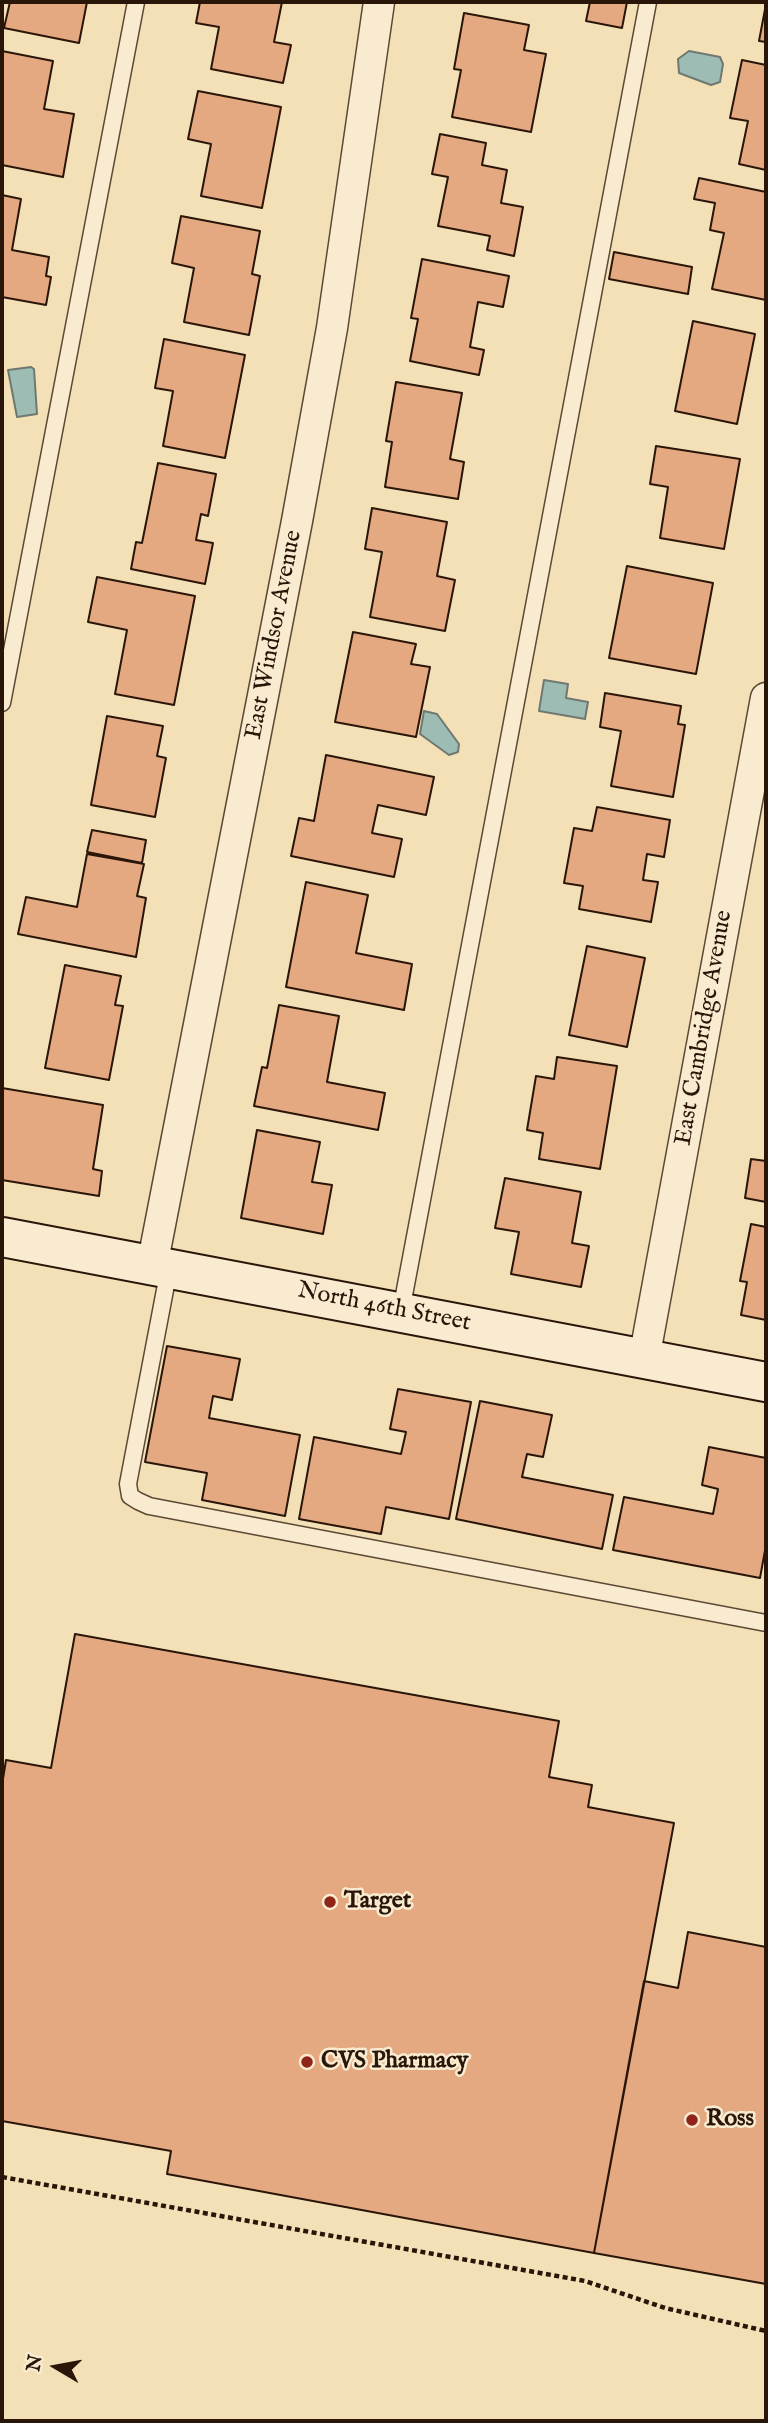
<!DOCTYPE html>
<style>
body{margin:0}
#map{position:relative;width:768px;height:2423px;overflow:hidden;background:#f4e0b7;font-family:"IM FELL English",serif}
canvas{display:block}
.frame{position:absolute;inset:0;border:4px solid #2a1509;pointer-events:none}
.north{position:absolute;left:21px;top:2332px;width:70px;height:70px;-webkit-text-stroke:5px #f8ebd0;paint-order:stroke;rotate:280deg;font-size:19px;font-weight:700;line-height:28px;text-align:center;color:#2a1509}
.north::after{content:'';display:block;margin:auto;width:24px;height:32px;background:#2a1509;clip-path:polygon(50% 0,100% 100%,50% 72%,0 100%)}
</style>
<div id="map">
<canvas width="768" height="2423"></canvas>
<div class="frame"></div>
<div class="north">N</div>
</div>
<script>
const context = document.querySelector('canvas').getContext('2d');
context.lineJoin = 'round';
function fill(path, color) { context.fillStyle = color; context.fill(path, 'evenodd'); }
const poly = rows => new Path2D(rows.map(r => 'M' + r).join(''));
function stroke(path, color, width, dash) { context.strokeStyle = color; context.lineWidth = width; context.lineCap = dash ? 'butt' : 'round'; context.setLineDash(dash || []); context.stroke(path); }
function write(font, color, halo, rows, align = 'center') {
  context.font = font + ' "IM FELL English",serif'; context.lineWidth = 5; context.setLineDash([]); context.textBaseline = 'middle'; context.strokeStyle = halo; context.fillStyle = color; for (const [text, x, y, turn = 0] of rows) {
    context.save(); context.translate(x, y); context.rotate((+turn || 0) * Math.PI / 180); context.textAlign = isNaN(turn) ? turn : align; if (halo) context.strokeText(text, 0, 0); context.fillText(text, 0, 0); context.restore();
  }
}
const water = poly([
 [689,51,720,57,723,64,720,82,711,85,679,73,678,59,689,51],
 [31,367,34,369,37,414,17,417,8,370,31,367],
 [544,680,568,684,566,698,588,702,585,719,539,711,544,680],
 [424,711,437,714,459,744,458,752,449,755,420,734,424,711]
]);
const building = poly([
 [10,2,87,2,79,43,4,28,10,2],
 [200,2,282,2,274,42,291,45,283,83,211,69,219,27,196,23,200,2],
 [590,2,627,2,622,28,586,21,590,2],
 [766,4,766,42,759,41,766,4],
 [464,13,529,25,524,50,546,54,531,132,452,117,461,70,454,69,464,13],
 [2,51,53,61,44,109,74,114,63,177,2,165,2,51],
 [742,60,766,65,766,170,739,164,748,121,730,118,742,60],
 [198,91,281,107,262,208,201,196,211,144,188,139,198,91],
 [440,134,486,143,482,165,507,170,501,203,523,207,514,256,487,250,490,236,438,226,448,177,432,174,440,134],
 [699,178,766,192,766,300,712,289,724,233,710,230,715,203,694,199,699,178],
 [2,195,21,199,12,250,49,257,46,276,51,277,46,305,2,297,2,195],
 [181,216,260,231,252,274,260,276,249,335,184,322,194,268,172,263,181,216],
 [614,252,692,267,688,294,609,279,614,252],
 [422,259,509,276,503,307,478,302,470,347,484,350,479,375,410,361,418,319,411,318,422,259],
 [693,321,755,334,737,424,675,411,693,321],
 [164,339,245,355,225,458,163,446,173,391,155,388,164,339],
 [396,382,462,393,450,459,464,462,458,499,385,487,392,442,386,441,396,382],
 [656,446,740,459,724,549,660,538,668,487,650,484,656,446],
 [158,463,216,474,208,516,201,514,196,540,213,543,205,584,131,569,136,542,142,543,158,463],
 [372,508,447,522,437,576,455,580,445,631,370,617,382,552,365,549,372,508],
 [627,566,713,583,696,674,609,658,627,566],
 [97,577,195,596,174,705,115,694,127,630,88,622,97,577],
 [353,632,416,644,411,664,430,667,416,737,335,722,353,632],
 [605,693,681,706,678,724,685,725,673,797,611,786,621,731,600,727,605,693],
 [107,716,163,726,157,756,166,758,155,817,91,805,107,716],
 [326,755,434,777,426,815,378,805,372,833,402,839,394,877,291,856,299,818,314,821,326,755],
 [597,807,670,820,664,857,647,854,643,880,658,882,651,922,579,909,583,886,564,883,574,828,592,831,597,807],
 [92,830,146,840,142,863,87,852,92,830],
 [87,854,144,864,137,896,146,898,136,957,18,934,26,897,77,907,87,854],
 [306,882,368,895,356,953,412,964,404,1010,286,987,306,882],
 [587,946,645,958,627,1047,569,1035,587,946],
 [65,965,121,976,115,1005,123,1006,109,1080,45,1068,65,965],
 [279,1005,339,1016,327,1082,385,1093,378,1130,254,1106,262,1067,267,1068,279,1005],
 [557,1057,617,1066,600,1169,539,1159,543,1133,527,1130,536,1076,554,1079,557,1057],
 [2,1088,103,1105,93,1169,102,1171,99,1196,2,1180,2,1088],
 [257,1130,320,1142,312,1182,332,1185,323,1234,241,1218,257,1130],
 [751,1159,766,1161,766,1202,745,1198,751,1159],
 [505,1178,581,1192,572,1243,589,1246,581,1287,511,1274,519,1232,495,1228,505,1178],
 [751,1224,766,1227,766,1320,741,1315,747,1282,740,1281,751,1224],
 [167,1346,240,1359,232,1400,213,1396,209,1418,300,1435,285,1516,202,1500,207,1473,145,1462,167,1346],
 [398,1389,471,1402,449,1519,386,1507,381,1534,299,1519,314,1437,401,1454,406,1432,390,1429,398,1389],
 [480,1401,552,1415,543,1457,527,1454,522,1477,613,1495,602,1549,456,1519,480,1401],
 [709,1447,766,1458,766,1545,760,1578,613,1550,624,1497,713,1514,718,1489,702,1485,709,1447],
 [75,1634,559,1721,549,1777,592,1785,588,1807,674,1823,594,2253,167,2174,171,2151,2,2121,2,1785,6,1760,51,1768,75,1634],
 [688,1932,766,1947,766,2284,594,2253,644,1981,678,1988,688,1932]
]);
const path = poly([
 [2,2177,585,2281,665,2308,766,2331]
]);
const lane = poly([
 [2,703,136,2],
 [169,1269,128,1484,130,1496,138,1501,149,1506,766,1623],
 [401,1311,648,2]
]);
const street = poly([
 [152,1266,297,521,332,328,379,2],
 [644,1359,766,698]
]);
const secondary = poly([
 [2,1237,766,1382]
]);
const markers = [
 [330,1902,7,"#8f2418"],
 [307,2062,7,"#8f2418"],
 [692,2120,7,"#8f2418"]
];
const streetNames = [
 ["East Windsor Avenue",275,635,-79],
 ["East Cambridge Avenue",705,1028,-80],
 ["North 46th Street",384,1308,11]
];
const poiNames = [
 ["Target",344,1902],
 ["CVS Pharmacy",321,2062],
 ["Ross",706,2120]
];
fill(water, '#9dbcb4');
stroke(water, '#6f7970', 2);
fill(building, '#e4a980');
stroke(building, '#2a1509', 2);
stroke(lane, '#5c4834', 19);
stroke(street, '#5c4834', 33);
stroke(secondary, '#2a1509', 42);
stroke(path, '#2a1509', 4.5, [5, 3.5]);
stroke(lane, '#f8ebd0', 16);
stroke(street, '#f8ebd0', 30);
stroke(secondary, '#f8ebd0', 38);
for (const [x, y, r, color] of markers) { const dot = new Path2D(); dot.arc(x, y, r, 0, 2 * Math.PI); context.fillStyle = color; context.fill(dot); stroke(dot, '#f8ebd0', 2.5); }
write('24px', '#2a1509', '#f8ebd0', streetNames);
write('bold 24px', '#2a1509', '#f8ebd0', poiNames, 'left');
</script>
